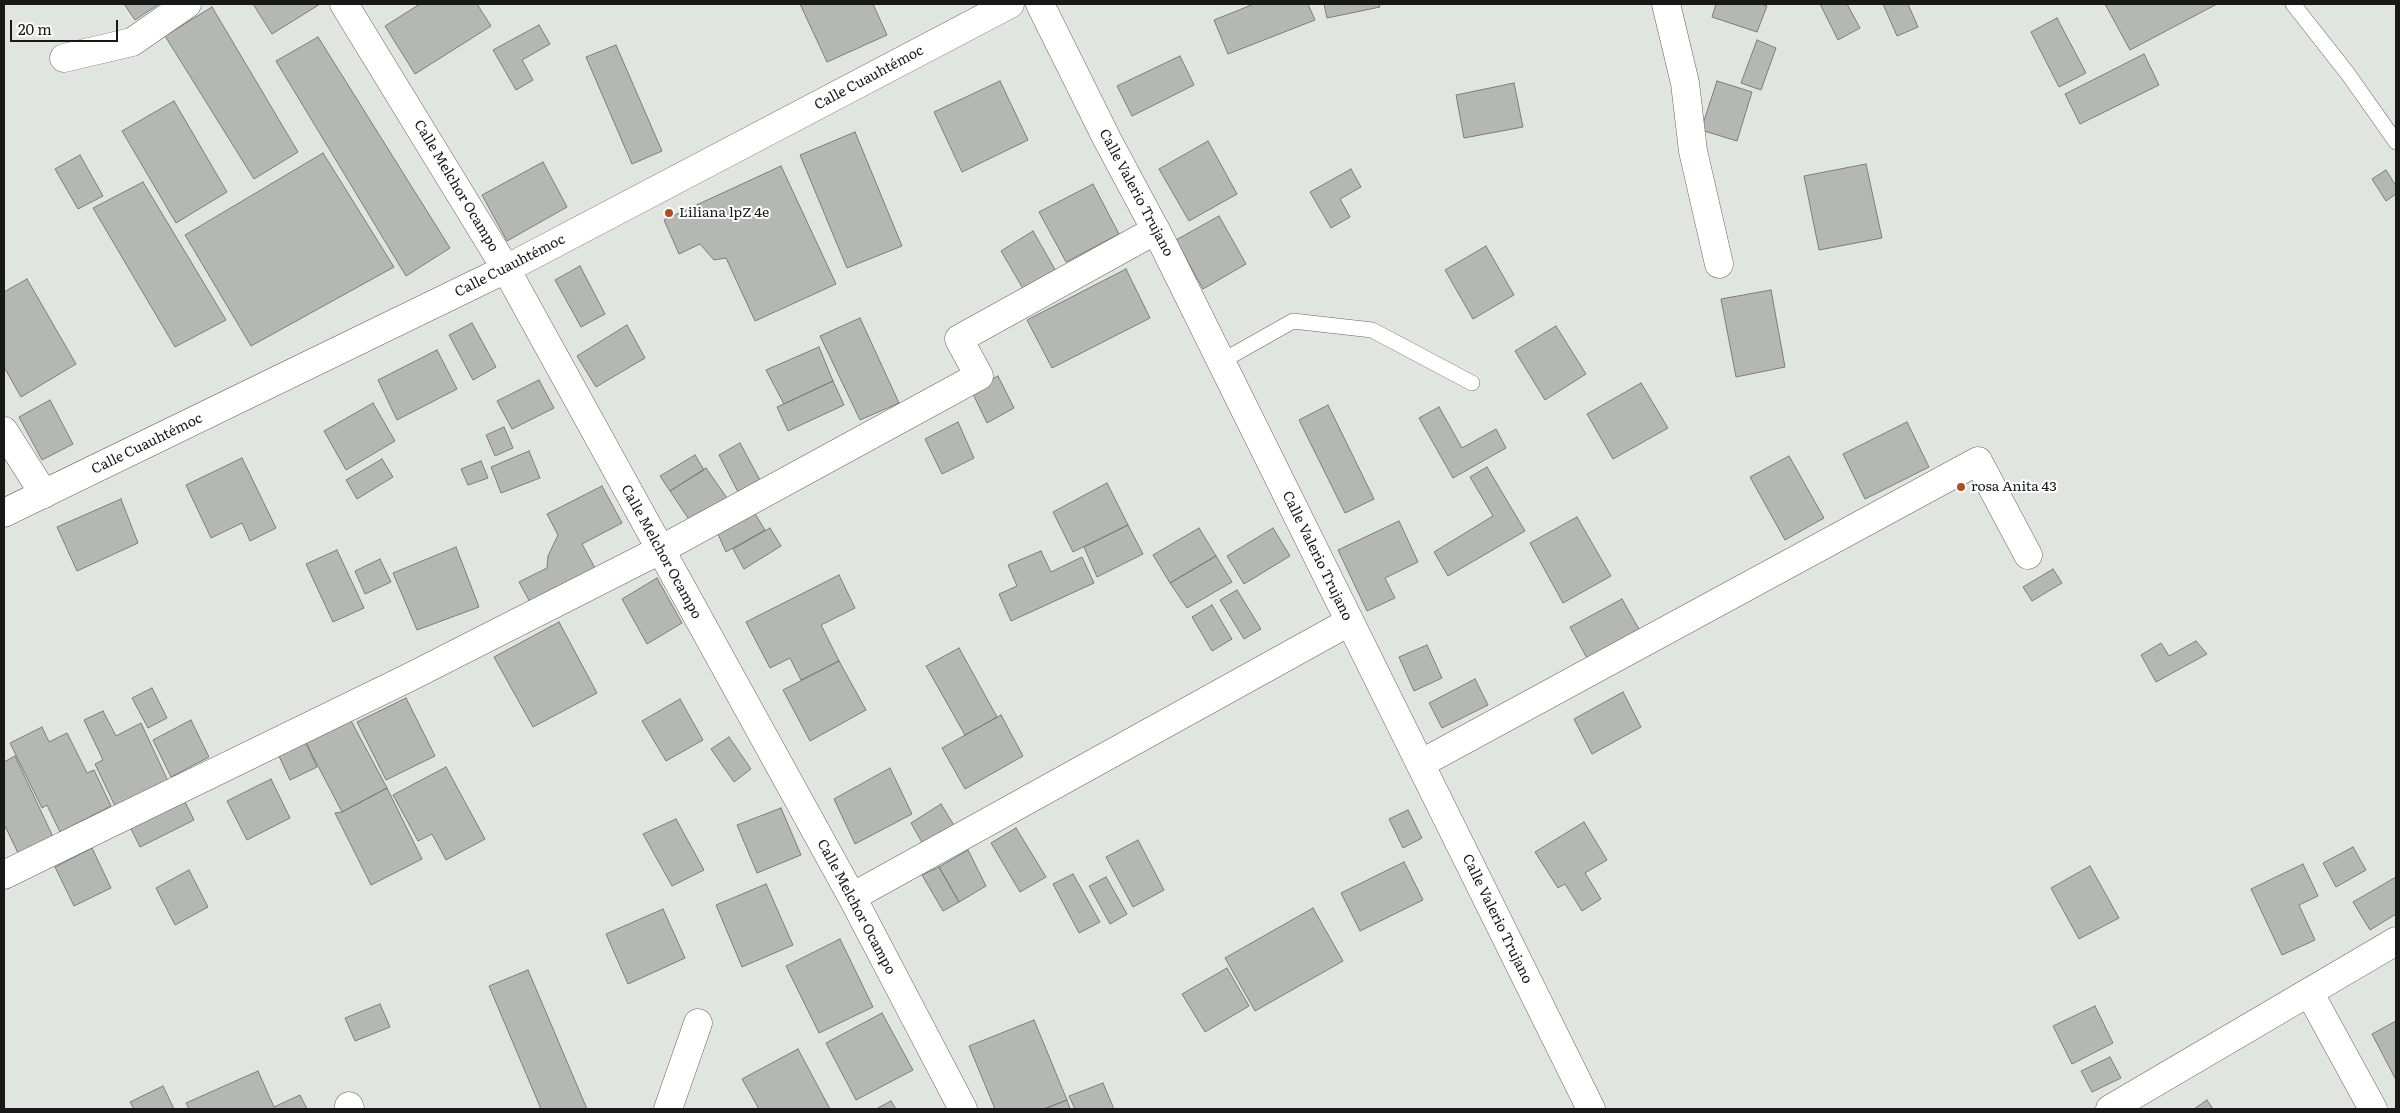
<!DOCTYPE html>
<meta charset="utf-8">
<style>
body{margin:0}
#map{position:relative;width:2400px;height:1113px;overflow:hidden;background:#e1e5e2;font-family:Literata,serif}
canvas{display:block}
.frame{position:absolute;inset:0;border:5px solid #171817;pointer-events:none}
.scale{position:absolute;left:10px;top:20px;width:108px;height:22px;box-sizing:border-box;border:2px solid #171817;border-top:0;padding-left:6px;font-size:15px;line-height:18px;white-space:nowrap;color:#171817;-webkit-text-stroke:4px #fff;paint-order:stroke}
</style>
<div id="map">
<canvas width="2400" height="1113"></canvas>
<div class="frame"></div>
<div class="scale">20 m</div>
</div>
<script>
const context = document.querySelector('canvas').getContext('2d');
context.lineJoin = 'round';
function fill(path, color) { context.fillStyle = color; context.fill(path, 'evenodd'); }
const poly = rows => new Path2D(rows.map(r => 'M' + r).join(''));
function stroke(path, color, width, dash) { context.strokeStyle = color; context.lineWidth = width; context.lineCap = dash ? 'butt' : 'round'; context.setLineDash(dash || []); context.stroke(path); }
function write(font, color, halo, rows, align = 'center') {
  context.font = font + ' Literata,serif'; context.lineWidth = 4; context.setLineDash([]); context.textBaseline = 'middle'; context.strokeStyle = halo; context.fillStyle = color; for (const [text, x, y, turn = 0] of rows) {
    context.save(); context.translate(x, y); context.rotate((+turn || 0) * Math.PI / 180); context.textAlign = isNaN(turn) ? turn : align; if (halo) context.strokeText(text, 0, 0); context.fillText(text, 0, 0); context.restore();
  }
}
const building = poly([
 [124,4,159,4,135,20,124,4],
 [253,4,320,4,272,34,253,4],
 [420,4,477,4,491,26,415,74,385,26,420,4],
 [800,4,873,4,887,35,827,62,800,4],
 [1254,4,1308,4,1315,20,1228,54,1214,20,1254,4],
 [1324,4,1379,4,1380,7,1327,18,1324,4],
 [1716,4,1761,4,1767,6,1757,32,1712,17,1716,4],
 [1820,4,1847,4,1860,28,1838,40,1820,4],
 [1883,4,1908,4,1918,27,1897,36,1883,4],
 [2105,4,2217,4,2130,50,2105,4],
 [212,7,298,152,254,179,165,36,212,7],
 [2057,18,2086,73,2059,87,2031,32,2057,18],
 [539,25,550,44,522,60,533,80,516,90,493,50,539,25],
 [318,37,450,248,406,276,276,61,318,37],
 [1757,40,1776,48,1761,90,1741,83,1757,40],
 [616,45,662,151,632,164,586,57,616,45],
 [2144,54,2159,85,2080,124,2065,94,2144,54],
 [1180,56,1194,85,1132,116,1117,86,1180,56],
 [1000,81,1028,140,962,172,934,112,1000,81],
 [1717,81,1752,92,1737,141,1701,130,1717,81],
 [1514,83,1523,127,1464,138,1456,95,1514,83],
 [174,101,227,192,176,223,122,131,174,101],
 [855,132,902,246,847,268,800,155,855,132],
 [1208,141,1237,194,1189,221,1159,169,1208,141],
 [323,153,394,267,251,346,185,235,323,153],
 [80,155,103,196,78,209,55,169,80,155],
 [543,162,567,207,507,241,482,195,543,162],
 [1866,164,1882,238,1819,250,1804,176,1866,164],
 [781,166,836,284,755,321,726,258,714,260,700,244,679,254,664,220,781,166],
 [1351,169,1361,187,1340,199,1350,217,1331,228,1310,192,1351,169],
 [2386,170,2396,186,2396,194,2386,201,2372,179,2386,170],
 [143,182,226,320,175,347,93,208,143,182],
 [1093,184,1119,234,1066,262,1039,212,1093,184],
 [1219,216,1246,264,1203,289,1176,240,1219,216],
 [1033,231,1057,273,1025,292,1001,251,1033,231],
 [1486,246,1514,295,1473,319,1445,270,1486,246],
 [580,266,605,314,581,327,555,280,580,266],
 [1126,269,1150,318,1052,368,1027,320,1126,269],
 [27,279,76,364,21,397,4,367,4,292,27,279],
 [1771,290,1785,367,1736,377,1721,299,1771,290],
 [860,318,899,403,860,420,820,336,860,318],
 [472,323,496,367,473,380,449,335,472,323],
 [627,325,645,358,596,387,577,356,627,325],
 [1556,326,1586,374,1545,400,1515,351,1556,326],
 [819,347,833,381,784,404,766,370,819,347],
 [437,350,457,389,397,420,378,380,437,350],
 [998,376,1014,408,987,423,971,390,998,376],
 [539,380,554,408,512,429,497,401,539,380],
 [833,381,844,405,788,431,777,407,833,381],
 [1641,383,1668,428,1613,459,1587,414,1641,383],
 [50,400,73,444,42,460,19,417,50,400],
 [373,403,395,441,346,470,324,431,373,403],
 [1328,405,1374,499,1345,513,1299,420,1328,405],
 [1439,407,1462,448,1496,429,1506,448,1453,478,1419,418,1439,407],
 [958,422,974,458,942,474,925,439,958,422],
 [1907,422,1929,467,1865,499,1843,454,1907,422],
 [504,427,513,448,495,456,486,435,504,427],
 [740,443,761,482,739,494,719,455,740,443],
 [529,451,540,478,501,493,491,467,529,451],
 [695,455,704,470,670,491,660,476,695,455],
 [1789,456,1824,518,1785,540,1750,477,1789,456],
 [242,458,276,528,250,541,242,523,211,538,186,485,242,458],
 [382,459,393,477,357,499,346,480,382,459],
 [481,461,488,478,468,485,461,469,481,461],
 [1487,467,1525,531,1448,576,1434,552,1493,516,1470,477,1487,467],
 [706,468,727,498,690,521,670,491,706,468],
 [1107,483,1128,525,1073,552,1053,512,1107,483],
 [602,486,622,523,582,544,596,570,531,604,519,582,547,568,548,556,558,535,547,514,602,486],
 [121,499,138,543,77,571,57,527,121,499],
 [749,504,765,530,726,552,713,523,749,504],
 [1577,517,1611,576,1563,603,1530,543,1577,517],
 [1399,521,1418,562,1385,578,1395,598,1367,611,1338,550,1399,521],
 [1128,525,1143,554,1097,577,1084,547,1128,525],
 [770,528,781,546,744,569,733,549,770,528],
 [1199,528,1216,556,1170,583,1153,555,1199,528],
 [1273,528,1290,556,1244,584,1227,556,1273,528],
 [456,547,479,607,417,630,393,573,456,547],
 [337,550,364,608,333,622,306,564,337,550],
 [1041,551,1051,572,1082,557,1094,583,1011,621,999,594,1017,586,1008,565,1041,551],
 [1216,556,1232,582,1187,608,1170,583,1216,556],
 [380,559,391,582,365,594,355,571,380,559],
 [2053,569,2062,583,2032,601,2023,587,2053,569],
 [839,575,855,608,821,625,839,661,801,680,790,658,770,668,746,622,839,575],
 [657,578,682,623,647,644,622,599,657,578],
 [1237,590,1261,629,1244,639,1220,600,1237,590],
 [1622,599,1640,631,1588,660,1570,627,1622,599],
 [1212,605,1232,639,1212,651,1192,617,1212,605],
 [559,622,597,693,533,727,494,657,559,622],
 [2196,641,2207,654,2156,682,2141,655,2161,643,2169,656,2196,641],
 [1427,645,1442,678,1414,691,1399,657,1427,645],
 [959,648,997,717,965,735,926,666,959,648],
 [839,661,866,710,810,741,783,690,839,661],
 [1475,679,1488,705,1442,728,1429,703,1475,679],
 [152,688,167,718,148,728,132,698,152,688],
 [1623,692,1641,727,1592,754,1574,719,1623,692],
 [406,698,435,756,386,780,357,722,406,698],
 [680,699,703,740,666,761,642,721,680,699],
 [103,711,116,736,141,723,168,781,115,806,95,764,103,760,84,720,103,711],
 [1001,715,1023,756,965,789,942,748,1001,715],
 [349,717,387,788,342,812,305,741,349,717],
 [191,720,209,757,171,777,153,740,191,720],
 [42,727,49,742,67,733,87,773,94,770,111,806,60,832,47,805,42,808,10,743,42,727],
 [729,737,751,769,734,782,711,749,729,737],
 [305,741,317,767,290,780,278,754,305,741],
 [15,756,54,839,19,855,4,824,4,762,15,756],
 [446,767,485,839,446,860,432,834,418,841,393,795,446,767],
 [890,768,912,814,855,844,834,799,890,768],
 [271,779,290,818,247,840,227,801,271,779],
 [387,788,422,859,371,885,335,813,342,812,387,788],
 [183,798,194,820,140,847,129,825,183,798],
 [941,804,955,827,924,846,911,823,941,804],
 [781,808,801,855,757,873,737,825,781,808],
 [1408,810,1422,838,1403,848,1389,819,1408,810],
 [676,819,704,870,672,886,643,834,676,819],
 [1584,822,1607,860,1585,873,1601,899,1582,911,1565,884,1558,888,1535,852,1584,822],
 [1016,828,1046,877,1020,892,991,843,1016,828],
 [1138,840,1164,890,1133,907,1106,857,1138,840],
 [2353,847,2366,870,2336,887,2323,863,2353,847],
 [92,848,111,888,74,906,55,867,92,848],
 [968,850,986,886,959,902,939,867,968,850],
 [1404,862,1423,900,1360,931,1341,893,1404,862],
 [2303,864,2318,896,2299,905,2315,940,2282,955,2251,889,2303,864],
 [2090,866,2119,918,2079,939,2051,888,2090,866],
 [939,867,959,902,943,911,922,875,939,867],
 [189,870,208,907,175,925,156,888,189,870],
 [1073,874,1100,922,1079,933,1053,884,1073,874],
 [1106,877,1127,914,1110,924,1089,886,1106,877],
 [2396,877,2396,914,2370,930,2353,902,2396,877],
 [766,884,793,945,742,967,716,905,766,884],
 [1313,908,1343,961,1255,1011,1225,958,1313,908],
 [663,909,685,958,628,984,606,934,663,909],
 [840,939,873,1007,819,1033,786,966,840,939],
 [1227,968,1249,1006,1205,1032,1182,994,1227,968],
 [528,970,587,1109,541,1109,489,986,528,970],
 [380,1004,390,1027,355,1041,345,1018,380,1004],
 [2095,1006,2113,1043,2072,1064,2053,1026,2095,1006],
 [882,1013,913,1070,856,1100,826,1043,882,1013],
 [1034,1020,1067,1100,1044,1109,995,1109,969,1046,1034,1020],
 [2396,1021,2396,1080,2372,1034,2396,1021],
 [798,1049,830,1109,759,1109,742,1079,798,1049],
 [2110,1057,2121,1078,2092,1092,2081,1071,2110,1057],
 [258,1071,274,1107,300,1095,307,1109,189,1109,186,1103,258,1071],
 [1103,1083,1114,1109,1075,1109,1069,1096,1103,1083],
 [163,1086,174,1109,134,1109,130,1102,163,1086],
 [1067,1100,1070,1109,1044,1109,1067,1100],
 [2207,1100,2213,1109,2194,1109,2207,1100],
 [891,1101,896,1109,876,1109,891,1101]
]);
const service = poly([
 [2293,4,2348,74,2396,142],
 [1222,361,1293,321,1372,330,1472,383]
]);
const minor = poly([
 [344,4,506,269,852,897,963,1109],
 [1040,4,1107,139,1161,240,1591,1109],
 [1666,4,1685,83,1693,151,1719,264],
 [64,58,132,42,187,4],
 [4,431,44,494],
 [1420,764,1978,461,2028,555],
 [4,875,410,677,660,550,979,376,959,339,1156,230],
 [852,897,1349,622],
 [2309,992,2373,1109],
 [349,1106,350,1109],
 [668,1109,698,1023],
 [2110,1109,2396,941]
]);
const tertiary = poly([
 [4,513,506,269,1010,4]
]);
const markers = [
 [669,213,5,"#b24c21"],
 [1961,487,5,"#b24c21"]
];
const streetNames = [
 ["Calle Cuauhtémoc",869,78,-28],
 ["Calle Melchor Ocampo",456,186,59],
 ["Calle Valerio Trujano",1136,193,62],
 ["Calle Cuauhtémoc",510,266,-27],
 ["Calle Cuauhtémoc",147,444,-26],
 ["Calle Melchor Ocampo",661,552,61],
 ["Calle Valerio Trujano",1317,556,64],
 ["Calle Melchor Ocampo",856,907,62],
 ["Calle Valerio Trujano",1497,919,64]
];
const poiNames = [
 ["Liliana lpZ 4e",679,213],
 ["rosa Anita 43",1971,487]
];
fill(building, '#b5b7b4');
stroke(building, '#7b7d7a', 1);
stroke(service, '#626563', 16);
stroke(minor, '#626563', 29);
stroke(tertiary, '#626563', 29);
stroke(service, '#fff', 15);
stroke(minor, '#fff', 28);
stroke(tertiary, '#fff', 28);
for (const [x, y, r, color] of markers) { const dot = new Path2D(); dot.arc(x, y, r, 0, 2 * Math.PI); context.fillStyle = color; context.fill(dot); stroke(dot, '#fff', 2); }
write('14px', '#171817', '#fff', streetNames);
write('14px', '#171817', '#fff', poiNames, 'left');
</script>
